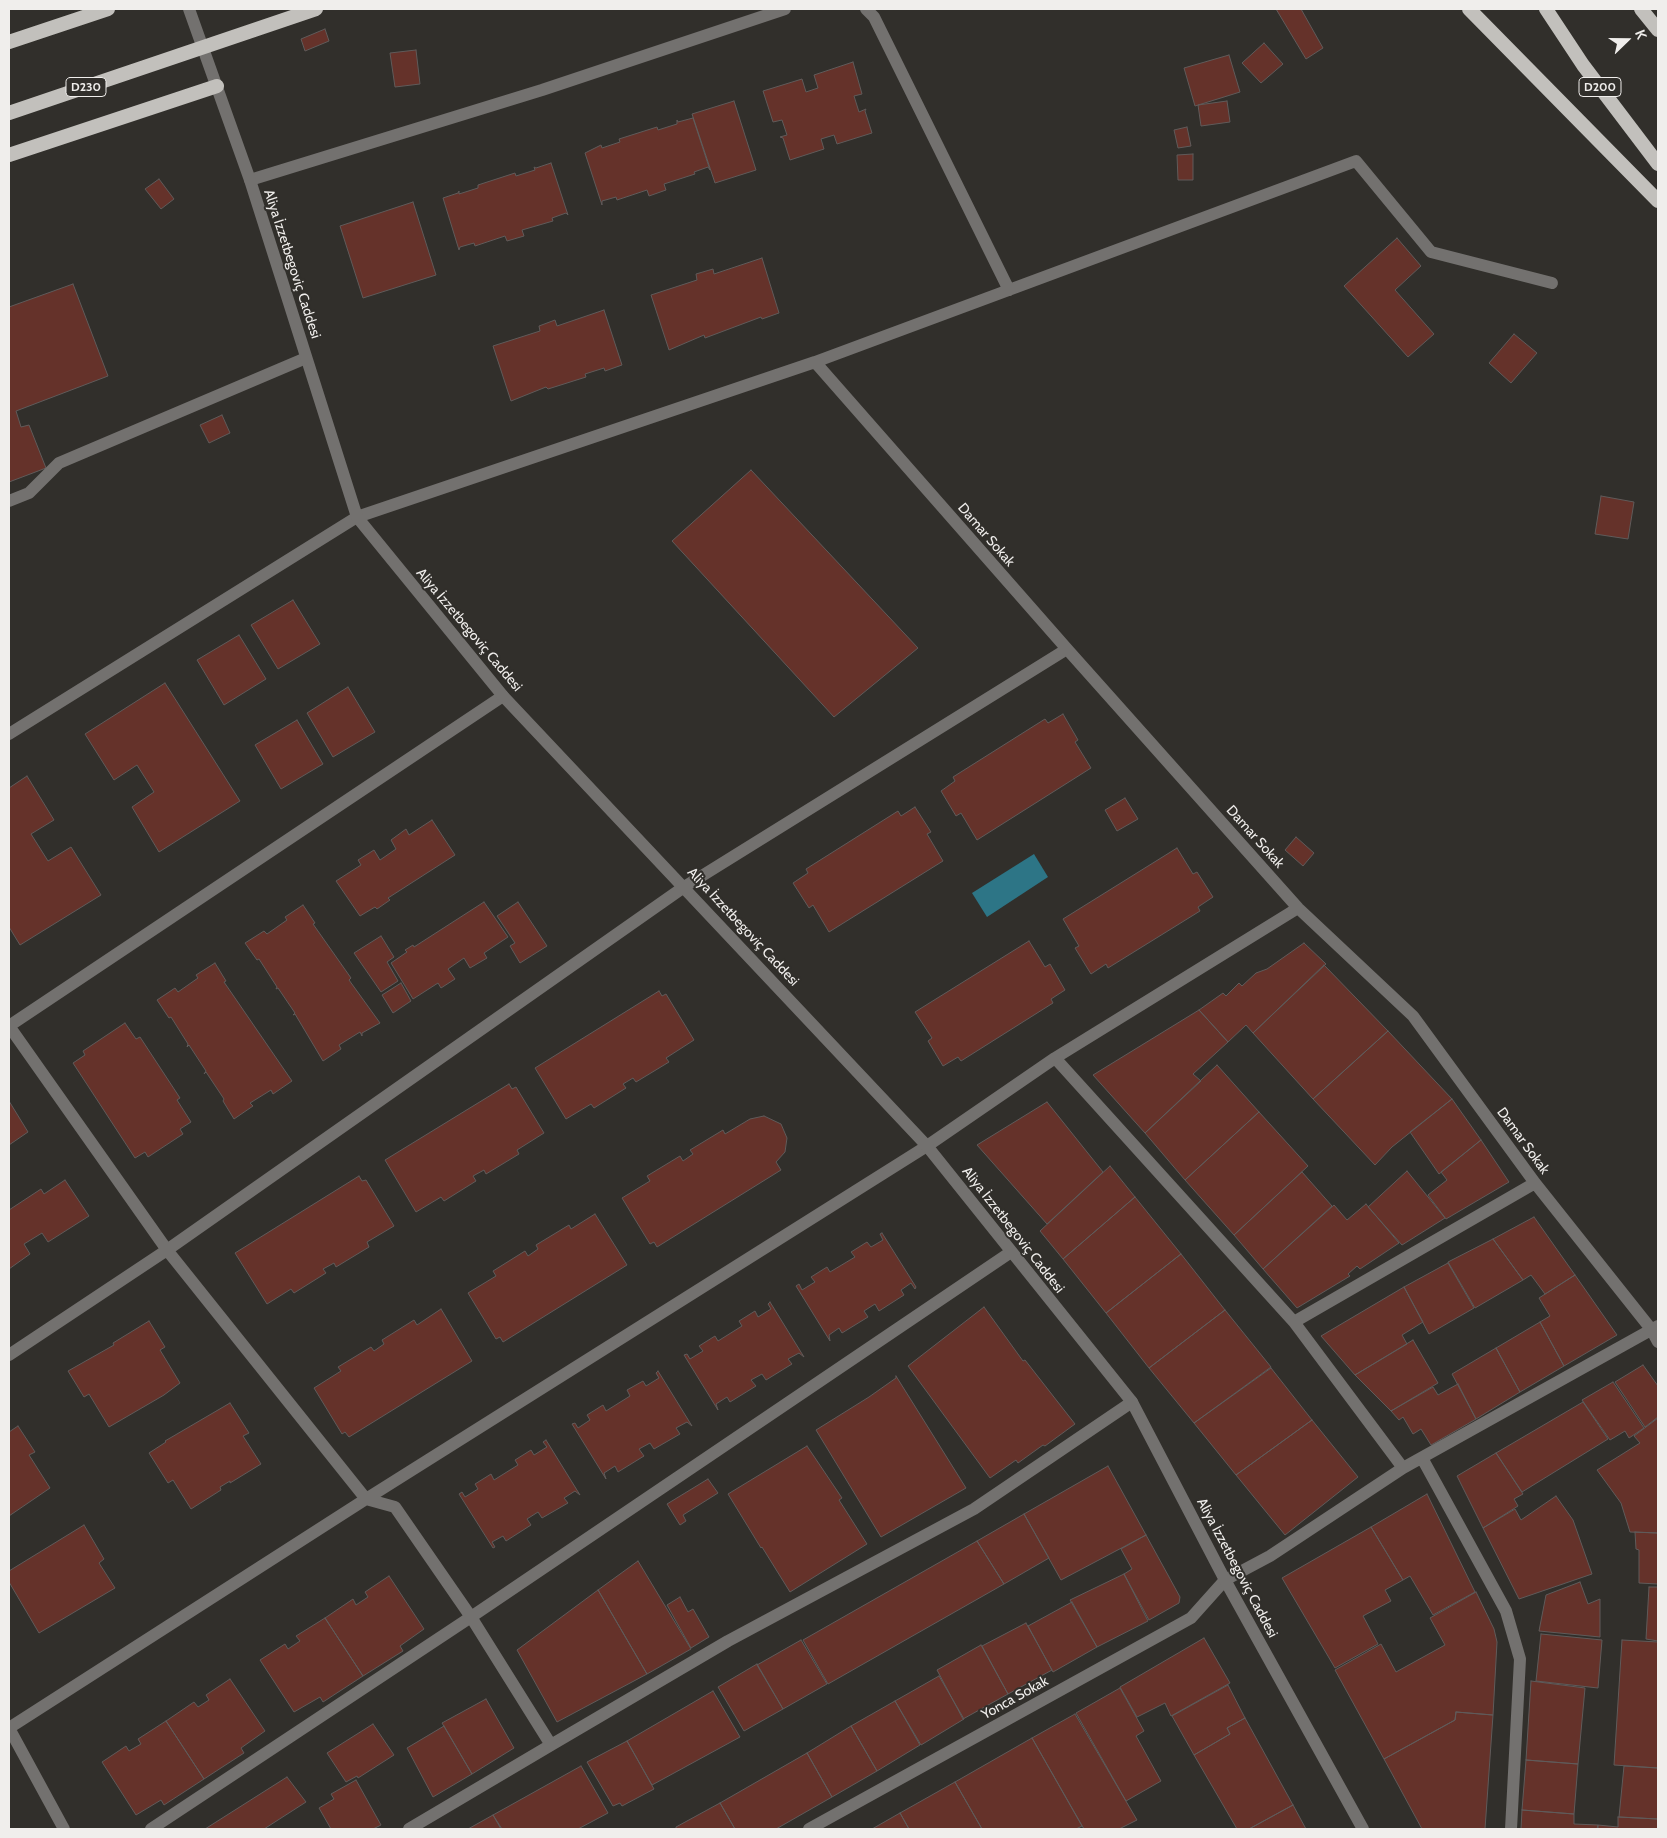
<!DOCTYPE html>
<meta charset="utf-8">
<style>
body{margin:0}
#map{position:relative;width:1667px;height:1838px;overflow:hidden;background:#312f2b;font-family:Cabin,sans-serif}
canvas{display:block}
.frame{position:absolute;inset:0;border:10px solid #f0eeec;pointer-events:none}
.north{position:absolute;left:1602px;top:15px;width:50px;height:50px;-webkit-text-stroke:4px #312f2b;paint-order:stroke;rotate:68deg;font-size:14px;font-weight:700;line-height:20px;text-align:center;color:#f0eeec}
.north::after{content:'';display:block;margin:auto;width:18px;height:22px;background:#f0eeec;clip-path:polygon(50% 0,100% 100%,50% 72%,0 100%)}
</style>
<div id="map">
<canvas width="1667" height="1838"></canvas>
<div class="frame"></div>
<div class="north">K</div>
</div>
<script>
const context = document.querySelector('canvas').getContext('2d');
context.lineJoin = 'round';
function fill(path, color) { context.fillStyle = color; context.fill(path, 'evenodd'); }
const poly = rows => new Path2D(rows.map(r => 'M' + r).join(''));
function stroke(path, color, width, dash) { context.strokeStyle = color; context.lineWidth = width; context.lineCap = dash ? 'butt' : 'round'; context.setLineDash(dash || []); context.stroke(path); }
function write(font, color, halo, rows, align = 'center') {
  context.font = font + ' Cabin,sans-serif'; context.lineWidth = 4; context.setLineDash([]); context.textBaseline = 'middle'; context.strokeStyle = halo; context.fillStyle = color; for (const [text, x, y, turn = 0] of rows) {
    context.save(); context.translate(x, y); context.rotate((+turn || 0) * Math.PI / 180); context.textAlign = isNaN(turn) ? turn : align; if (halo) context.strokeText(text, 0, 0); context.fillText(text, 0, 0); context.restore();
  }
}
const water = poly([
 [1034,854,1048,877,987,917,972,893]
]);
const building = poly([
 [1276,9,1301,9,1323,48,1306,59,1276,9],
 [325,29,329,41,305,51,301,39,325,29],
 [1264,43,1283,64,1261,83,1242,63,1264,43],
 [416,50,420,84,395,87,390,53,416,50],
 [1229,55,1240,92,1195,106,1184,68,1229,55],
 [853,62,862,94,854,96,859,112,866,109,865,111,872,133,837,144,834,135,821,139,824,149,790,160,783,138,780,137,787,135,782,120,773,122,763,91,802,79,806,92,818,88,814,75,853,62],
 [734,101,756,170,715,183,692,114,734,101],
 [1227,101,1230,122,1201,126,1198,105,1227,101],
 [693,118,710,170,708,167,694,172,695,174,664,184,666,190,649,196,647,190,617,200,616,197,602,201,602,205,585,153,601,145,602,148,620,142,619,139,657,127,658,130,677,124,677,120,678,122,693,118],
 [1187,127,1191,146,1178,148,1174,130,1187,127],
 [1193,154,1193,180,1178,180,1177,155,1193,154],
 [551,163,568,215,566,213,552,218,553,221,522,230,524,236,507,241,505,236,475,246,474,243,460,247,459,250,443,198,458,193,459,191,459,194,478,188,478,185,515,173,516,176,535,170,534,167,536,168,551,163],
 [159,179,174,199,161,209,145,189,159,179],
 [413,202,436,275,363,298,340,226,413,202],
 [1397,238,1421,266,1395,290,1434,334,1408,357,1344,286,1397,238],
 [762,258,779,313,762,319,761,317,705,338,704,335,669,350,651,295,697,280,696,274,713,269,714,274,762,258],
 [73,284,108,376,16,411,21,427,29,425,46,468,9,482,9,307,73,284],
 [604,310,622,365,605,371,604,368,585,374,586,377,548,389,546,387,511,401,493,346,540,331,539,326,555,320,557,326,604,310],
 [1514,334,1537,353,1511,383,1489,363,1514,334],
 [222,415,230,433,209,443,200,425,222,415],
 [751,470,918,648,834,717,672,541,751,470],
 [1601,496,1634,502,1628,539,1595,534,1601,496],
 [293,600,320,644,278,669,251,625,293,600],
 [239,635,266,679,224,705,197,660,239,635],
 [165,683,240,801,159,852,132,807,154,792,137,765,114,780,85,734,165,683],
 [348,687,375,732,333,757,307,713,348,687],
 [1063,714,1078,740,1075,742,1091,768,977,840,961,813,956,816,941,791,955,781,953,777,1045,719,1048,723,1063,714],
 [297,720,323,764,281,789,255,745,297,720],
 [27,776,54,820,31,834,48,861,71,847,101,895,20,945,9,927,9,788,27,776],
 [1125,798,1138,819,1117,831,1105,810,1125,798],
 [915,807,931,832,927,834,943,861,829,932,813,905,809,908,793,883,808,873,806,869,898,811,901,816,915,807],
 [432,820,455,855,388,898,390,900,377,909,375,907,360,916,336,881,361,865,358,860,374,850,380,860,396,849,391,840,406,829,409,835,432,820],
 [1296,837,1314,853,1303,866,1285,850,1296,837],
 [1177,848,1193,874,1197,872,1213,897,1198,907,1200,911,1108,968,1106,964,1091,974,1075,948,1079,946,1063,919,1177,848],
 [484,902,508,937,484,953,487,958,470,968,464,958,448,969,455,979,441,988,438,983,413,999,391,963,407,952,405,950,413,945,414,947,484,902],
 [518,902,547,946,520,963,510,946,515,943,497,916,518,902],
 [303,905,315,923,313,924,351,978,349,980,380,1023,362,1033,362,1036,360,1032,339,1045,341,1049,323,1061,295,1014,293,1015,295,1013,278,988,276,989,277,987,259,959,257,960,245,943,264,931,267,934,287,920,285,917,303,905],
 [381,936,394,957,387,962,398,981,381,992,354,953,381,936],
 [1029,941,1045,967,1050,964,1065,990,1051,999,1053,1003,961,1061,958,1057,943,1066,928,1041,932,1038,915,1012,1029,941],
 [1304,943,1326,964,1253,1033,1246,1025,1228,1042,1199,1010,1223,993,1226,996,1239,983,1242,986,1256,973,1267,969,1304,943],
 [215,963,226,981,224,982,292,1081,273,1094,271,1090,250,1103,253,1106,234,1119,223,1101,224,1099,206,1072,204,1074,206,1071,189,1045,187,1047,188,1044,171,1017,169,1018,157,1000,175,988,178,992,198,978,196,975,215,963],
 [1324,965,1388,1031,1313,1099,1253,1033,1324,965],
 [401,983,411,1001,393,1013,382,995,401,983],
 [659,991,662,996,666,994,694,1040,666,1058,669,1062,636,1082,633,1078,623,1084,626,1088,594,1108,591,1104,566,1119,535,1068,659,991],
 [1199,1010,1228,1042,1193,1074,1201,1081,1145,1133,1093,1075,1199,1010],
 [125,1023,136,1039,140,1037,180,1098,177,1100,191,1122,180,1129,183,1134,148,1157,145,1152,135,1158,73,1063,85,1055,83,1051,125,1023],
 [1388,1031,1452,1099,1392,1147,1375,1165,1313,1099,1388,1031],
 [1217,1065,1259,1112,1185,1180,1145,1133,1217,1065],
 [509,1084,512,1089,516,1087,544,1133,517,1150,519,1154,486,1174,484,1170,473,1176,476,1181,444,1201,441,1197,416,1212,385,1160,509,1084],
 [1452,1099,1481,1140,1439,1174,1410,1132,1452,1099],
 [9,1101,28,1132,9,1145,9,1101],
 [1047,1102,1103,1172,1047,1224,977,1145,1047,1102],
 [1259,1112,1308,1166,1234,1235,1185,1180,1259,1112],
 [764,1116,781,1124,787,1138,785,1152,776,1162,781,1170,657,1247,654,1242,650,1244,622,1198,650,1181,647,1176,680,1156,683,1161,693,1154,690,1150,723,1130,725,1134,750,1119,764,1116],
 [1481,1140,1509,1182,1446,1219,1428,1195,1447,1180,1441,1172,1481,1140],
 [1110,1166,1135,1197,1063,1259,1040,1231,1110,1166],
 [1407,1171,1445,1218,1402,1245,1368,1207,1407,1171],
 [1302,1172,1332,1206,1263,1269,1234,1235,1302,1172],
 [359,1176,362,1181,366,1180,394,1226,367,1242,369,1247,336,1267,334,1263,323,1269,326,1273,294,1293,291,1289,267,1304,235,1253,359,1176],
 [65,1180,89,1216,48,1242,42,1233,24,1244,30,1254,9,1269,9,1210,41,1189,44,1194,65,1180],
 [1135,1197,1181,1254,1106,1313,1063,1259,1135,1197],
 [1366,1204,1399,1243,1360,1269,1357,1266,1348,1274,1350,1276,1297,1308,1263,1269,1334,1205,1347,1220,1366,1204],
 [595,1214,627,1265,503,1342,500,1337,496,1339,468,1293,496,1276,493,1271,525,1251,528,1256,538,1249,536,1245,569,1225,571,1229,595,1214],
 [1534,1217,1575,1275,1545,1294,1531,1275,1523,1280,1493,1239,1534,1217],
 [882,1233,916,1287,915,1289,911,1283,901,1290,904,1295,879,1311,875,1304,864,1311,868,1317,842,1333,839,1328,829,1335,830,1341,796,1286,799,1284,802,1290,815,1282,811,1277,827,1267,830,1272,855,1257,851,1252,867,1242,871,1247,883,1240,880,1234,882,1233],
 [1493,1239,1523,1280,1475,1308,1448,1262,1493,1239],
 [1181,1254,1225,1310,1149,1368,1106,1313,1181,1254],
 [1448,1263,1474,1308,1429,1334,1404,1287,1448,1263],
 [1575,1275,1617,1335,1564,1366,1540,1322,1550,1316,1539,1298,1575,1275],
 [1404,1287,1423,1322,1402,1335,1407,1344,1355,1375,1321,1336,1404,1287],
 [770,1302,804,1357,799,1353,788,1359,792,1364,766,1380,762,1374,751,1380,756,1386,730,1402,727,1397,716,1404,718,1410,684,1355,687,1354,690,1359,703,1351,699,1346,715,1336,718,1341,742,1326,739,1321,755,1311,758,1317,771,1309,768,1304,770,1302],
 [984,1307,1023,1361,1025,1360,1075,1424,1045,1446,1043,1445,1018,1463,1016,1460,990,1478,908,1366,984,1307],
 [441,1309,472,1361,349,1437,345,1432,342,1434,314,1388,341,1371,338,1367,371,1347,374,1351,384,1344,382,1340,414,1320,417,1325,441,1309],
 [1225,1310,1271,1367,1194,1423,1149,1368,1225,1310],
 [149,1321,165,1347,160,1350,180,1383,164,1395,109,1427,89,1394,84,1397,68,1371,114,1345,113,1343,149,1321],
 [1540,1322,1564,1366,1520,1392,1496,1348,1540,1322],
 [1413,1340,1438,1383,1391,1411,1355,1375,1413,1340],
 [1496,1348,1520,1392,1476,1419,1452,1374,1496,1348],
 [1643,1365,1658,1386,1658,1417,1645,1427,1615,1382,1643,1365],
 [1271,1368,1312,1420,1236,1475,1194,1423,1271,1368],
 [658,1371,692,1426,687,1422,676,1428,680,1434,654,1449,650,1443,639,1449,644,1456,618,1472,615,1466,604,1473,606,1479,572,1424,575,1423,578,1428,590,1420,587,1415,603,1405,606,1411,630,1396,627,1390,643,1381,646,1386,659,1378,656,1373,658,1371],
 [896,1376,966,1488,881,1537,816,1430,869,1397,896,1378,896,1376],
 [1613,1382,1644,1428,1629,1438,1625,1431,1610,1440,1582,1400,1613,1382],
 [1458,1384,1476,1419,1431,1445,1421,1429,1413,1434,1403,1417,1399,1420,1391,1411,1433,1387,1438,1395,1458,1384],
 [1583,1402,1608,1439,1522,1492,1496,1453,1583,1402],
 [230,1403,249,1433,243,1436,261,1464,230,1483,230,1481,220,1487,221,1490,191,1509,173,1480,168,1483,149,1453,166,1442,165,1441,230,1403],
 [1658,1418,1658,1533,1630,1532,1621,1503,1597,1470,1640,1443,1634,1436,1658,1418],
 [1312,1420,1358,1477,1285,1535,1236,1475,1312,1420],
 [18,1426,35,1452,29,1455,50,1488,9,1516,9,1432,18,1426],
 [546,1440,580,1495,575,1491,564,1498,568,1503,542,1518,538,1512,527,1519,531,1525,506,1541,503,1536,492,1542,495,1547,493,1548,459,1494,462,1492,465,1497,478,1489,475,1484,491,1474,494,1480,518,1465,515,1460,531,1450,534,1455,547,1447,543,1442,546,1440],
 [807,1446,842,1498,839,1500,867,1544,790,1592,762,1547,761,1548,728,1494,807,1446],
 [1496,1453,1523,1494,1514,1499,1518,1506,1483,1528,1457,1476,1496,1453],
 [1108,1466,1146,1535,1061,1580,1024,1514,1108,1466],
 [708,1479,718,1493,683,1515,686,1521,680,1525,667,1504,708,1479],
 [1427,1494,1475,1592,1433,1615,1410,1576,1403,1580,1371,1527,1427,1494],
 [1556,1496,1573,1520,1592,1574,1519,1599,1483,1528,1515,1509,1521,1520,1556,1496],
 [1024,1514,1049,1558,1004,1584,977,1541,1024,1514],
 [84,1525,104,1559,99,1563,115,1588,39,1633,9,1582,9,1571,84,1525],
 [1371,1527,1403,1580,1385,1590,1391,1601,1363,1616,1378,1644,1335,1668,1282,1578,1371,1527],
 [1635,1532,1658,1533,1658,1584,1639,1583,1639,1550,1636,1549,1635,1532],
 [1146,1535,1180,1597,1179,1603,1149,1620,1124,1574,1132,1569,1121,1549,1146,1535],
 [977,1541,1004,1584,828,1684,803,1640,977,1541],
 [638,1561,691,1649,647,1674,598,1590,638,1561],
 [1124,1574,1148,1621,1097,1647,1070,1600,1124,1574],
 [389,1576,424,1629,400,1646,403,1651,363,1676,325,1618,353,1599,356,1605,368,1597,365,1592,389,1576],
 [1580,1582,1588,1604,1600,1599,1600,1637,1539,1631,1546,1595,1580,1582],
 [1649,1587,1658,1587,1658,1641,1646,1639,1649,1587],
 [598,1590,647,1674,557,1722,517,1650,598,1590],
 [1476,1592,1494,1629,1497,1642,1493,1715,1456,1712,1455,1720,1384,1759,1335,1670,1381,1644,1396,1672,1445,1645,1430,1618,1476,1592],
 [680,1597,688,1612,693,1609,709,1637,691,1648,667,1605,680,1597],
 [1072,1602,1097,1647,1053,1672,1028,1626,1072,1602],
 [325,1618,363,1676,323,1702,320,1697,294,1712,260,1660,285,1644,288,1649,300,1641,296,1636,325,1618],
 [1026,1623,1052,1670,1008,1694,982,1646,1026,1623],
 [1541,1634,1602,1640,1598,1688,1536,1681,1541,1634],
 [1204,1638,1230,1683,1171,1716,1165,1703,1137,1717,1120,1687,1204,1638],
 [801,1640,827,1684,783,1709,757,1665,801,1640],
 [1622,1640,1658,1642,1658,1768,1614,1765,1622,1640],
 [981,1645,1008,1694,963,1719,937,1670,981,1645],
 [757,1664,783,1709,744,1731,718,1687,757,1664],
 [939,1676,964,1719,921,1745,895,1701,939,1676],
 [230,1679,265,1731,241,1748,244,1753,204,1779,166,1721,194,1702,198,1707,209,1700,206,1695,230,1679],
 [1531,1681,1585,1688,1578,1764,1526,1760,1531,1681],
 [1228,1685,1245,1718,1227,1728,1230,1734,1194,1755,1172,1716,1228,1685],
 [1120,1688,1144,1731,1136,1736,1161,1781,1126,1801,1076,1713,1120,1688],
 [713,1691,740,1737,652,1785,627,1741,713,1691],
 [486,1699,514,1748,472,1774,442,1723,486,1699],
 [895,1701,920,1745,877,1771,851,1726,895,1701],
 [1456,1712,1493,1715,1485,1829,1422,1829,1384,1759,1455,1720,1456,1712],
 [1075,1714,1137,1820,1119,1829,1084,1829,1032,1738,1075,1714],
 [1245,1718,1293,1805,1249,1829,1237,1829,1194,1755,1230,1734,1227,1728,1245,1718],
 [166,1721,204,1779,164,1805,161,1800,136,1815,102,1762,126,1746,129,1751,141,1744,138,1739,166,1721],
 [373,1724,394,1755,358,1778,357,1776,346,1782,327,1753,373,1724],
 [444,1726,472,1774,433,1797,407,1748,444,1726],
 [851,1726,877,1771,832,1797,807,1753,851,1726],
 [1032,1738,1082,1826,1076,1829,982,1829,955,1782,1032,1738],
 [627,1741,654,1789,622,1806,620,1803,613,1806,587,1762,627,1741],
 [807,1753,832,1797,776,1829,735,1829,720,1803,807,1753],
 [1526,1760,1578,1764,1574,1814,1522,1810,1526,1760],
 [581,1766,608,1813,578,1829,502,1829,493,1815,581,1766],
 [1624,1766,1658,1768,1658,1819,1619,1817,1624,1766],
 [287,1777,306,1802,264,1829,205,1829,287,1777],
 [356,1780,381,1825,373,1829,331,1829,319,1808,334,1799,331,1794,356,1780],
 [955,1782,982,1829,909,1829,900,1813,955,1782],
 [720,1803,735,1829,676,1829,676,1827,720,1803],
 [1293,1805,1306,1829,1249,1829,1293,1805],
 [1522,1810,1574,1814,1574,1824,1598,1825,1597,1829,1521,1829,1522,1810],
 [900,1813,909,1829,872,1829,900,1813],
 [493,1815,501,1829,468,1829,493,1815],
 [1618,1817,1658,1819,1658,1829,1598,1829,1598,1825,1618,1827,1618,1817]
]);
const service = poly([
 [9,501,29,493,59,463,306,358]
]);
const minor = poly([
 [866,9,874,17,1009,290],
 [250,180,542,90,785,9],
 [815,362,1067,649,1298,908,1413,1016,1535,1183,1651,1329,1658,1342],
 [9,734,357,517,815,362,1356,161,1431,252,1552,283],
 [9,1026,167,1250,366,1499,395,1507,471,1617,551,1745,728,1641,974,1509,1132,1402],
 [9,1026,503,696],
 [1055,1058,1294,1322,1403,1468],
 [1294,1322,1535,1183],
 [9,1355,167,1250,684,887,1067,649],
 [1422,1458,1506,1611,1520,1659,1511,1829],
 [9,1728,366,1499,927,1146,1055,1058,1298,908],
 [9,1728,64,1829],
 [151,1829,471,1617,1011,1252],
 [409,1829,551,1745],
 [809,1829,1191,1618,1225,1580,1270,1556,1403,1468,1658,1326]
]);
const tertiary = poly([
 [189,9,250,180,357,517,503,696,927,1146,1132,1402,1225,1580,1363,1829]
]);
const trunk = poly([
 [1469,9,1658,201],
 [1546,9,1583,65,1658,164],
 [1641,9,1658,30],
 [9,42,108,9],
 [9,113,316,9],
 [9,155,217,86]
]);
const shields = [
 [86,87,40],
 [1600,87,42]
];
const shieldNames = [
 ["D230",86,87],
 ["D200",1600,87]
];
const streetNames = [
 ["Aliya İzzetbegoviç Caddesi",292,264,72],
 ["Damar Sokak",986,535,49],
 ["Aliya İzzetbegoviç Caddesi",469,630,50],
 ["Damar Sokak",1255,837,48],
 ["Aliya İzzetbegoviç Caddesi",743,927,47],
 ["Damar Sokak",1523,1141,54],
 ["Aliya İzzetbegoviç Caddesi",1013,1230,52],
 ["Aliya İzzetbegoviç Caddesi",1237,1568,62],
 ["Yonca Sokak",1015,1698,-29]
];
fill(water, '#2d7586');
fill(building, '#65322a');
stroke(building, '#605b5a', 1);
stroke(service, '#73716f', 12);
stroke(minor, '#73716f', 12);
stroke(tertiary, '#73716f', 12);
stroke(trunk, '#c2c0bc', 14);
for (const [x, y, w] of shields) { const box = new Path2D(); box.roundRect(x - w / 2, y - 9.5, w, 19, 4); context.fillStyle = '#312f2b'; context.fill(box); stroke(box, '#f0eeec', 1); }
write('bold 12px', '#f0eeec', null, shieldNames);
write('14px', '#f0eeec', '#312f2b', streetNames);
</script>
